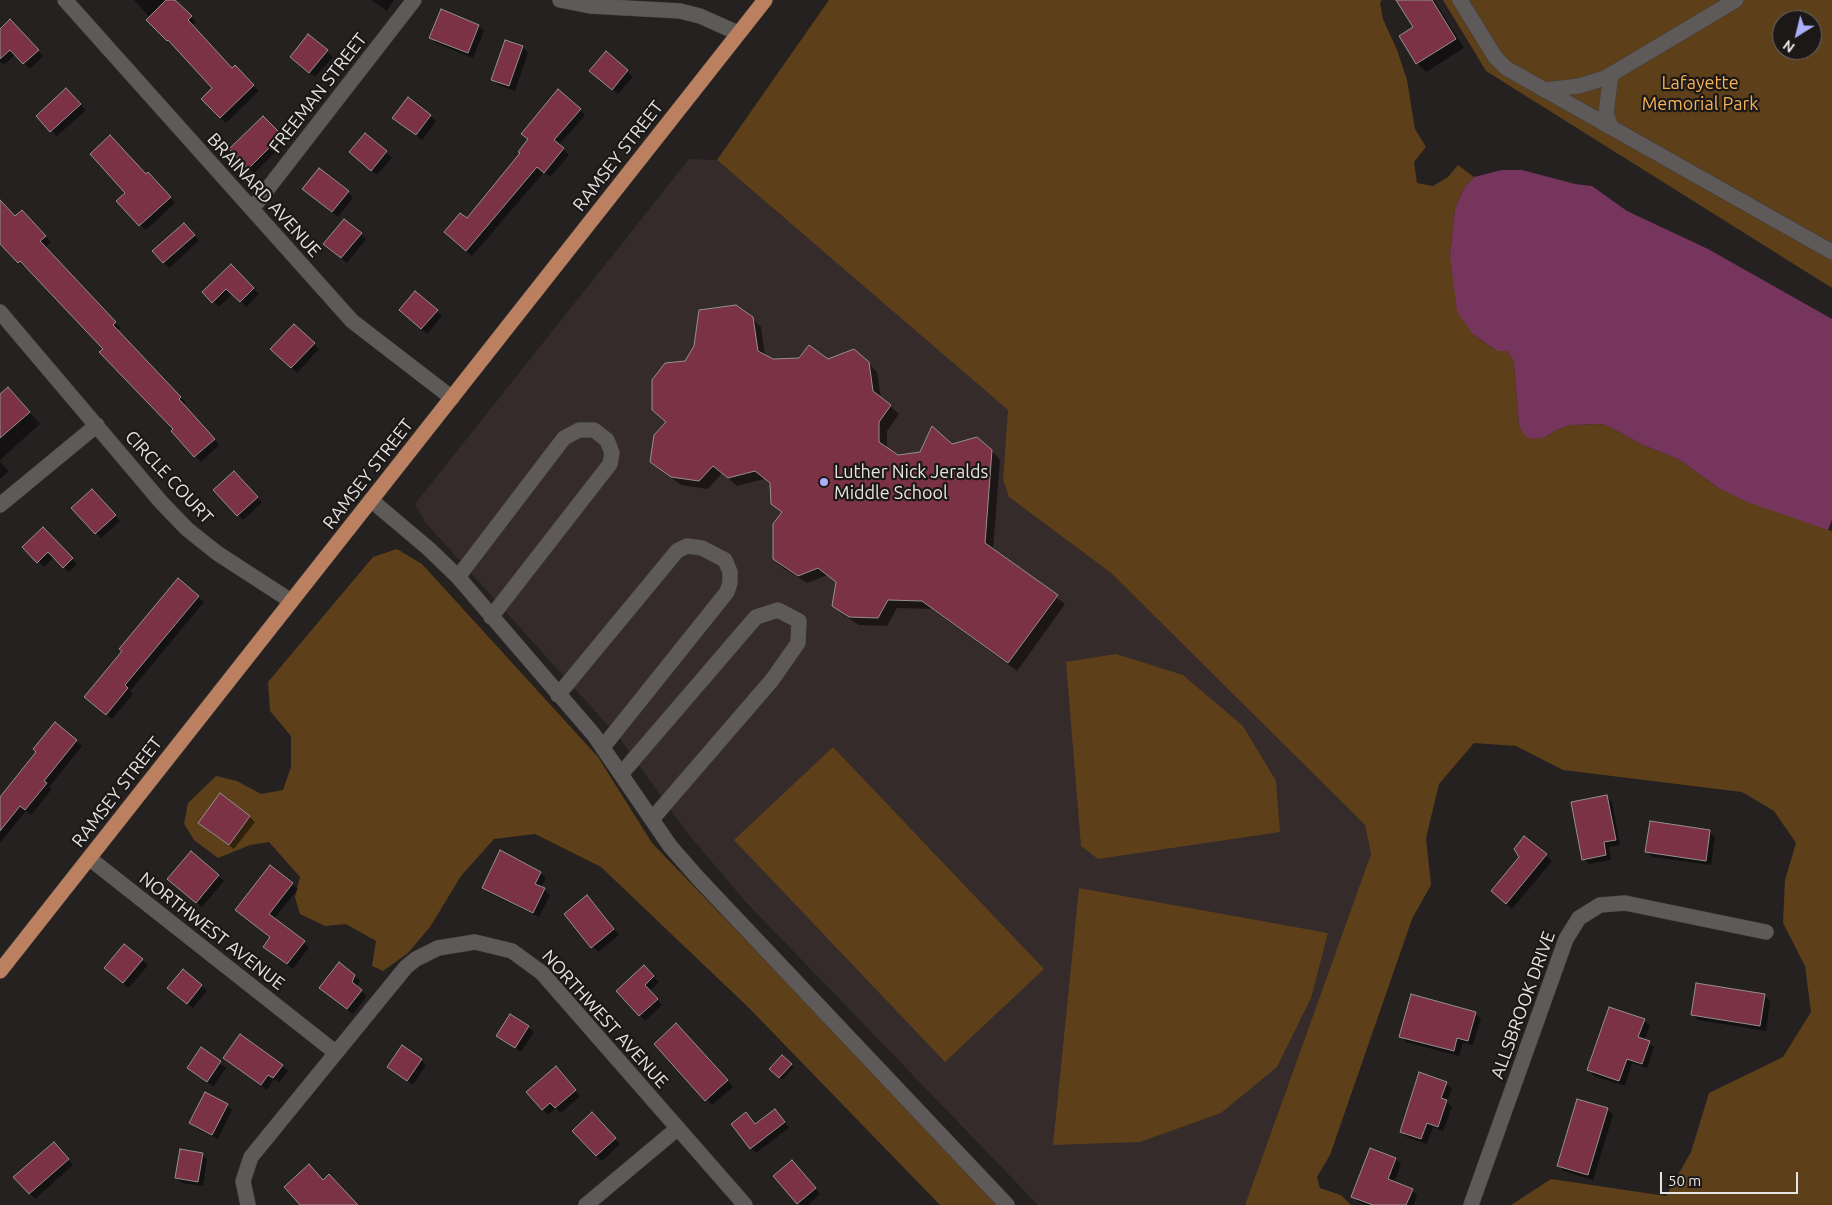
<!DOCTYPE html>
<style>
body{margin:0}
#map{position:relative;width:1832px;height:1205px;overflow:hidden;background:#252121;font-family:Ubuntu,sans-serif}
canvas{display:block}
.north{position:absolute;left:1772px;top:10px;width:50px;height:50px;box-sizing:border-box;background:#1b1817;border:1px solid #6c6969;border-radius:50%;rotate:216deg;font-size:14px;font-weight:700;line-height:20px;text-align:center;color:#e6e3e3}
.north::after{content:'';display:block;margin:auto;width:18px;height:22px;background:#abaffb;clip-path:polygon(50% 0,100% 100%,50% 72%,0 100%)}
.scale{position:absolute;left:1660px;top:1172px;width:138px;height:22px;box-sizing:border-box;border:2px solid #e6e3e3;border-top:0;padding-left:6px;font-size:15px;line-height:18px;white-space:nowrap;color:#e6e3e3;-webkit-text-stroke:4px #1b1817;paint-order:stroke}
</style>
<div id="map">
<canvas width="1832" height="1205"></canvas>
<div class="north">N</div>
<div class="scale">50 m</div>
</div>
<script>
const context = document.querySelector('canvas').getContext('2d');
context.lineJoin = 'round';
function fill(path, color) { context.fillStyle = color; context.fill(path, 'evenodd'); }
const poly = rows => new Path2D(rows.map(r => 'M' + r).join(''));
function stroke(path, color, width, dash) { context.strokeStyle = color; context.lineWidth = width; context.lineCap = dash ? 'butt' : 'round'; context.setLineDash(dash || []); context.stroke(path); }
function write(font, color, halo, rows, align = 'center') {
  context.font = font + ' Ubuntu,sans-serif'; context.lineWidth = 4.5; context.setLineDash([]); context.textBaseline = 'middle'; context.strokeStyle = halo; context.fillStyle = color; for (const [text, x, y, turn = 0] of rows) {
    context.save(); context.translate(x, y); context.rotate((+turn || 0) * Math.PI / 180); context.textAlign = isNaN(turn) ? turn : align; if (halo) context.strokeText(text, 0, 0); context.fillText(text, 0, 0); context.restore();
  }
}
const built = poly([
 [689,159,717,160,1009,410,1003,480,1009,497,1111,573,1365,825,1371,854,1245,1205,1038,1205,744,900,685,830,621,740,426,523,415,504]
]);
const green = poly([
 [829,0,1382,0,1380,3,1383,19,1397,50,1407,80,1415,129,1426,147,1414,162,1417,183,1433,186,1448,177,1458,165,1474,177,1464,188,1455,209,1450,255,1473,334,1497,351,1507,351,1514,362,1519,426,1546,437,1556,430,1570,425,1599,424,1608,426,1643,445,1678,459,1720,489,1832,531,1832,1205,1511,1205,1551,1179,1666,1196,1691,1152,1709,1093,1783,1057,1811,1012,1805,966,1783,923,1785,880,1796,843,1774,811,1742,792,1563,770,1516,746,1474,743,1439,784,1426,838,1431,885,1412,919,1330,1155,1317,1177,1320,1188,1341,1195,1351,1205,1245,1205,1371,854,1365,825,1111,573,1009,497,1003,480,1008,410,717,160],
 [1443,0,1832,0,1832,288,1486,71],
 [1782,20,1812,20,1812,50,1782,50],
 [397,549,422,564,598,757,652,843,1001,1205,940,1205,748,1007,601,867,535,834,494,839,461,876,430,927,408,953,383,971,372,966,376,941,346,924,325,926,300,914,295,897,300,877,269,842,250,845,218,858,194,840,184,824,188,803,216,776,237,781,261,794,283,790,291,767,291,736,270,711,268,682,373,557],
 [1116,654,1183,675,1243,726,1276,781,1280,832,1098,859,1081,846,1066,662],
 [833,747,1044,969,945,1062,734,840],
 [1079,888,1328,933,1311,998,1277,1067,1221,1113,1140,1142,1053,1145]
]);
const water = poly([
 [1502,170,1522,170,1575,184,1592,186,1627,211,1708,249,1832,319,1832,520,1828,530,1747,502,1720,489,1678,459,1643,445,1608,426,1599,424,1570,425,1556,430,1546,437,1534,439,1526,437,1519,426,1514,362,1507,351,1497,351,1473,334,1457,312,1450,255,1455,209,1464,188,1474,177]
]);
const shadow = poly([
 [134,0,175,0,196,22,192,26,232,70,235,67,259,91,226,123,202,99,214,88,174,45,147,20,150,18],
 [371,0,394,0,387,11],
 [1398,0,1434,0,1464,48,1426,72,1417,63,1400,36,1415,27],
 [10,21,43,56,30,69,16,54,4,65,0,62,0,30],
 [479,26,484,31,473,58,436,43,431,37],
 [308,36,333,57,315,77,297,62],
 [506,41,523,47,528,53,515,91,498,85,493,79],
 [606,53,633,77,618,94,597,76],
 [66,90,86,110,57,136,38,116],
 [580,110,585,115,559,145,569,155,550,177,544,172,472,256,451,238,521,153,529,140,523,134],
 [430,116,436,121,422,140,399,123],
 [263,117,287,141,254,173,231,149],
 [365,134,392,158,377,175,356,157],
 [146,175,153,179,175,203,146,230,140,225],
 [348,192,353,198,338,217,310,195],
 [0,201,16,218,22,212,51,242,45,248,120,328,117,331,186,403,183,405,219,445,201,462,104,349,26,265,24,267,2,245,0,239],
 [189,230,199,241,169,268,154,251],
 [361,234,366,239,347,263,330,249],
 [231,266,259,294,246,307,233,293,219,307,204,292],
 [437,311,442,316,427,334,406,316],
 [752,318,761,327,765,356,773,360,868,363,877,372,881,398,899,414,887,431,887,449,898,456,921,453,951,445,992,451,1000,460,993,550,1065,604,1017,671,932,609,897,608,887,626,859,625,842,614,834,605,837,583,828,575,807,583,783,568,774,559,783,513,773,503,771,485,764,479,737,486,722,473,708,489,681,485,651,462,667,422,686,362],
 [294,325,319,349,297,373,272,349],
 [0,395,19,400,40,424,0,460],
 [0,462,9,471,0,479],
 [239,478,262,503,243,520,215,490],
 [97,496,120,521,101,538,96,533],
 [43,529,77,564,69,572,54,557,44,567,24,547],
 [178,580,204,602,130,691,133,694,112,719,91,702,123,651],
 [56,724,82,746,49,787,52,789,31,815,26,811,0,843,0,799,38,752],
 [1606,796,1612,802,1620,845,1609,847,1611,860,1589,864,1584,859],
 [249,816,255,822,234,849,205,828],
 [1709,832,1715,837,1711,865,1652,857,1647,851],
 [1525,837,1552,861,1512,909,1498,897,1521,857],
 [540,873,546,878,541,888,550,895,539,917,489,893,483,888],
 [218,876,224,881,202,907,174,884],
 [292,884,298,889,274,919,309,947,293,969,270,952,271,938,242,915],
 [592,902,619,935,598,952,565,914],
 [124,945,148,965,129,988,111,973],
 [644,967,659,982,649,991,662,1005,645,1021,617,991],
 [355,976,360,981,357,987,367,996,353,1014,326,993],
 [201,985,207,991,193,1008,174,994],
 [1697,985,1765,996,1770,1001,1766,1031,1698,1020,1692,1015],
 [1475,1013,1481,1019,1473,1045,1463,1043,1459,1056,1406,1042,1401,1036],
 [1644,1020,1650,1026,1644,1040,1654,1047,1647,1068,1632,1063,1625,1086,1594,1076,1589,1070],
 [528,1027,534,1032,521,1052,498,1036],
 [682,1030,733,1087,712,1105,656,1044],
 [201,1049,226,1068,213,1087,188,1068],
 [782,1057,794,1067,782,1080,770,1069],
 [225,1058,282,1066,288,1071,279,1083,274,1079,267,1090],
 [421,1060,426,1065,413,1085,389,1067],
 [561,1074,580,1096,561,1113,556,1108,548,1115,543,1109],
 [1446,1083,1452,1089,1447,1102,1452,1107,1443,1131,1433,1127,1427,1144,1407,1137,1402,1131],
 [227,1105,232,1110,218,1139,196,1128,191,1123],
 [1607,1109,1613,1115,1593,1180,1564,1171,1558,1166],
 [780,1116,789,1128,756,1153,751,1148,756,1125],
 [597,1119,620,1144,602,1161,596,1156],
 [59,1149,73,1165,35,1199,15,1177],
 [202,1154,207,1159,203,1186,182,1183,176,1178],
 [1396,1159,1401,1164,1394,1183,1412,1190,1417,1195,1414,1205,1366,1205,1358,1202,1353,1196],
 [797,1167,820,1194,808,1205,800,1205,775,1176]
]);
const building = poly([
 [166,0,175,0,192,16,188,20,232,68,235,65,254,85,220,118,201,99,212,88,168,40,167,41,146,20,166,0],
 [1396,0,1432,0,1456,39,1416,64,1399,36,1413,27,1396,0],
 [441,9,479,25,468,53,429,38,441,9],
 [10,19,39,50,23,64,10,50,0,59,0,29,10,19],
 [308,34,328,50,309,73,290,57,308,34],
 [505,40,523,46,509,86,491,80,505,40],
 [606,51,628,70,612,90,589,71,606,51],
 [66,88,81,104,50,132,36,116,66,88],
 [558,89,581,109,554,140,564,148,544,173,537,167,466,251,444,232,460,213,467,218,520,153,518,152,528,139,521,134,558,89],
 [408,97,431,115,416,135,392,118,408,97],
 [263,116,282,135,248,169,229,149,263,116],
 [365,133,387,151,371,171,349,152,365,133],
 [110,135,146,174,148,172,171,197,139,226,116,201,125,193,90,154,110,135],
 [319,168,349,191,332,212,302,189,319,168],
 [0,200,15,216,22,210,46,236,40,241,116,322,113,325,181,397,179,399,215,439,194,457,171,431,173,429,99,352,103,349,20,261,18,263,0,244,0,200],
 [344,219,362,233,341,258,323,244,344,219],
 [184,223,195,235,163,263,152,251,184,223],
 [231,264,254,288,240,302,226,289,212,303,202,292,231,264],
 [415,291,438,310,421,329,399,310,415,291],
 [736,305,753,317,758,351,773,359,799,358,809,345,828,359,854,349,869,362,873,391,891,405,879,422,879,442,898,455,920,452,932,426,952,444,977,437,992,450,985,543,1058,595,1008,663,922,601,888,600,878,618,849,617,832,606,836,582,818,568,798,576,773,559,773,524,782,512,771,504,770,483,755,471,728,478,713,466,699,481,671,477,650,462,654,435,666,422,652,410,652,380,665,363,685,361,694,346,699,310,736,305],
 [294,324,315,343,291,368,270,349,294,324],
 [8,387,30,412,0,438,0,394,8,387],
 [234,471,258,497,237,516,213,490,234,471],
 [92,489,116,515,95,534,71,508,92,489],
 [43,527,73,558,63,568,48,552,37,563,22,547,43,527],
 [178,578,199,596,125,685,128,688,106,715,84,697,122,651,119,649,178,578],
 [55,722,77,740,44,781,47,783,25,810,20,806,0,831,0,797,36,752,33,749,55,722],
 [220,793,250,816,229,845,198,823,220,793],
 [1607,795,1616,840,1604,842,1606,855,1582,860,1571,802,1607,795],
 [1650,821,1710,830,1706,861,1645,852,1650,821],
 [1524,836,1547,854,1506,904,1491,891,1519,857,1514,849,1524,836],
 [500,850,541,872,535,884,545,888,533,913,482,888,500,850],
 [191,851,219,875,196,903,167,879,191,851],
 [270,865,293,883,269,914,305,941,287,964,263,947,270,937,235,910,270,865],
 [587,895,614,929,591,948,564,914,587,895],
 [124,944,143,959,123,983,104,968,124,944],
 [339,962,355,975,352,982,362,990,347,1009,319,988,339,962],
 [644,965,654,976,645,985,658,999,639,1016,616,991,644,965],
 [183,969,202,985,187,1004,167,988,183,969],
 [1696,983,1765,994,1760,1026,1691,1015,1696,983],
 [1411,994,1476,1012,1468,1041,1457,1038,1454,1051,1399,1037,1411,994],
 [1609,1007,1645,1019,1638,1037,1650,1041,1642,1064,1627,1059,1619,1081,1587,1070,1609,1007],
 [510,1014,529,1026,515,1048,496,1036,510,1014],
 [676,1023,728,1080,705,1101,654,1044,676,1023],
 [240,1034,283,1065,273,1078,268,1075,261,1085,223,1058,240,1034],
 [402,1045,422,1059,407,1081,387,1067,402,1045],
 [201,1047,221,1061,207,1082,187,1068,201,1047],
 [782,1055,792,1064,779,1078,769,1069,782,1055],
 [556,1066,576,1090,555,1108,550,1103,542,1110,526,1092,556,1066],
 [1419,1072,1447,1082,1441,1098,1447,1100,1438,1127,1427,1123,1421,1139,1400,1132,1419,1072],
 [205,1092,228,1104,212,1135,189,1123,205,1092],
 [1577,1099,1608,1108,1588,1175,1557,1166,1577,1099],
 [775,1109,785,1122,750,1149,731,1124,746,1112,755,1124,775,1109],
 [592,1112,616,1138,596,1156,572,1131,592,1112],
 [54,1142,69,1159,29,1194,13,1177,54,1142],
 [1370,1148,1396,1158,1388,1179,1413,1189,1406,1205,1373,1205,1351,1197,1370,1148],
 [180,1149,203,1153,198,1182,175,1178,180,1149],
 [792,1160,816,1188,797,1204,773,1176,792,1160],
 [309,1164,323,1180,329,1174,358,1205,300,1205,284,1187,309,1164]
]);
const minor = poly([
 [65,0,352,321,452,398],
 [560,0,590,6,680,11,700,16,738,33],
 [1460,0,1495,57,1506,68,1832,252],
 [1544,90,1579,86,1605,78,1736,0],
 [1611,127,1606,113,1611,74],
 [252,209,414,0],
 [0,312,161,502,187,529,217,553,291,601],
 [371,500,429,549,458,577,594,735,670,846,698,878,1007,1205],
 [0,505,97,425],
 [458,577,564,438,579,430,594,430,607,440,612,453,610,464,491,617],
 [558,695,677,551,687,546,702,548,725,560,730,572,730,583,727,592,603,747],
 [622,773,756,617,778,610,799,621,798,643,772,680,653,818],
 [89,858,335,1052],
 [248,1205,243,1181,251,1157,406,967,416,959,438,948,475,942,512,951,542,973,745,1205],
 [586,1205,678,1128],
 [1471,1205,1566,939,1579,918,1600,905,1625,903,1766,932]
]);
const major = poly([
 [0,971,765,0]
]);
const markers = [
 [824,482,5,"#abaffb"]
];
const parkNames = [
 ["Lafayette",1700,83],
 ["Memorial Park",1700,104]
];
const streetNames = [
 ["FREEMAN STREET",318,93,-52],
 ["RAMSEY STREET",618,156,-52],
 ["BRAINARD AVENUE",264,195,48],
 ["RAMSEY STREET",368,474,-52],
 ["CIRCLE COURT",169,477,47],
 ["RAMSEY STREET",117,792,-52],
 ["NORTHWEST AVENUE",212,931,38],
 ["ALLSBROOK DRIVE",1523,1005,-70],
 ["NORTHWEST AVENUE",605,1019,48]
];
const poiNames = [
 ["Luther Nick Jeralds",834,472],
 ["Middle School",834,493]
];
fill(built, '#352b2a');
fill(green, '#5d3f19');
fill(water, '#76355c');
fill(shadow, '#0007');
fill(building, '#7b3245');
stroke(building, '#949090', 1);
stroke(minor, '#423f3e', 16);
stroke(major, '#423f3e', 16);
stroke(minor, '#5e5a59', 15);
stroke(major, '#bb805f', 15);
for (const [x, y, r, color] of markers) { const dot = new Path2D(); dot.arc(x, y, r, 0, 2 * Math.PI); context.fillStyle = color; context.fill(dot); stroke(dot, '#1b1817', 2); }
write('18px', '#f6b157', '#1b1817', parkNames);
write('18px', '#e6e3e3', '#1b1817', streetNames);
write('18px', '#e6e3e3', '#1b1817', poiNames, 'left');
</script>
